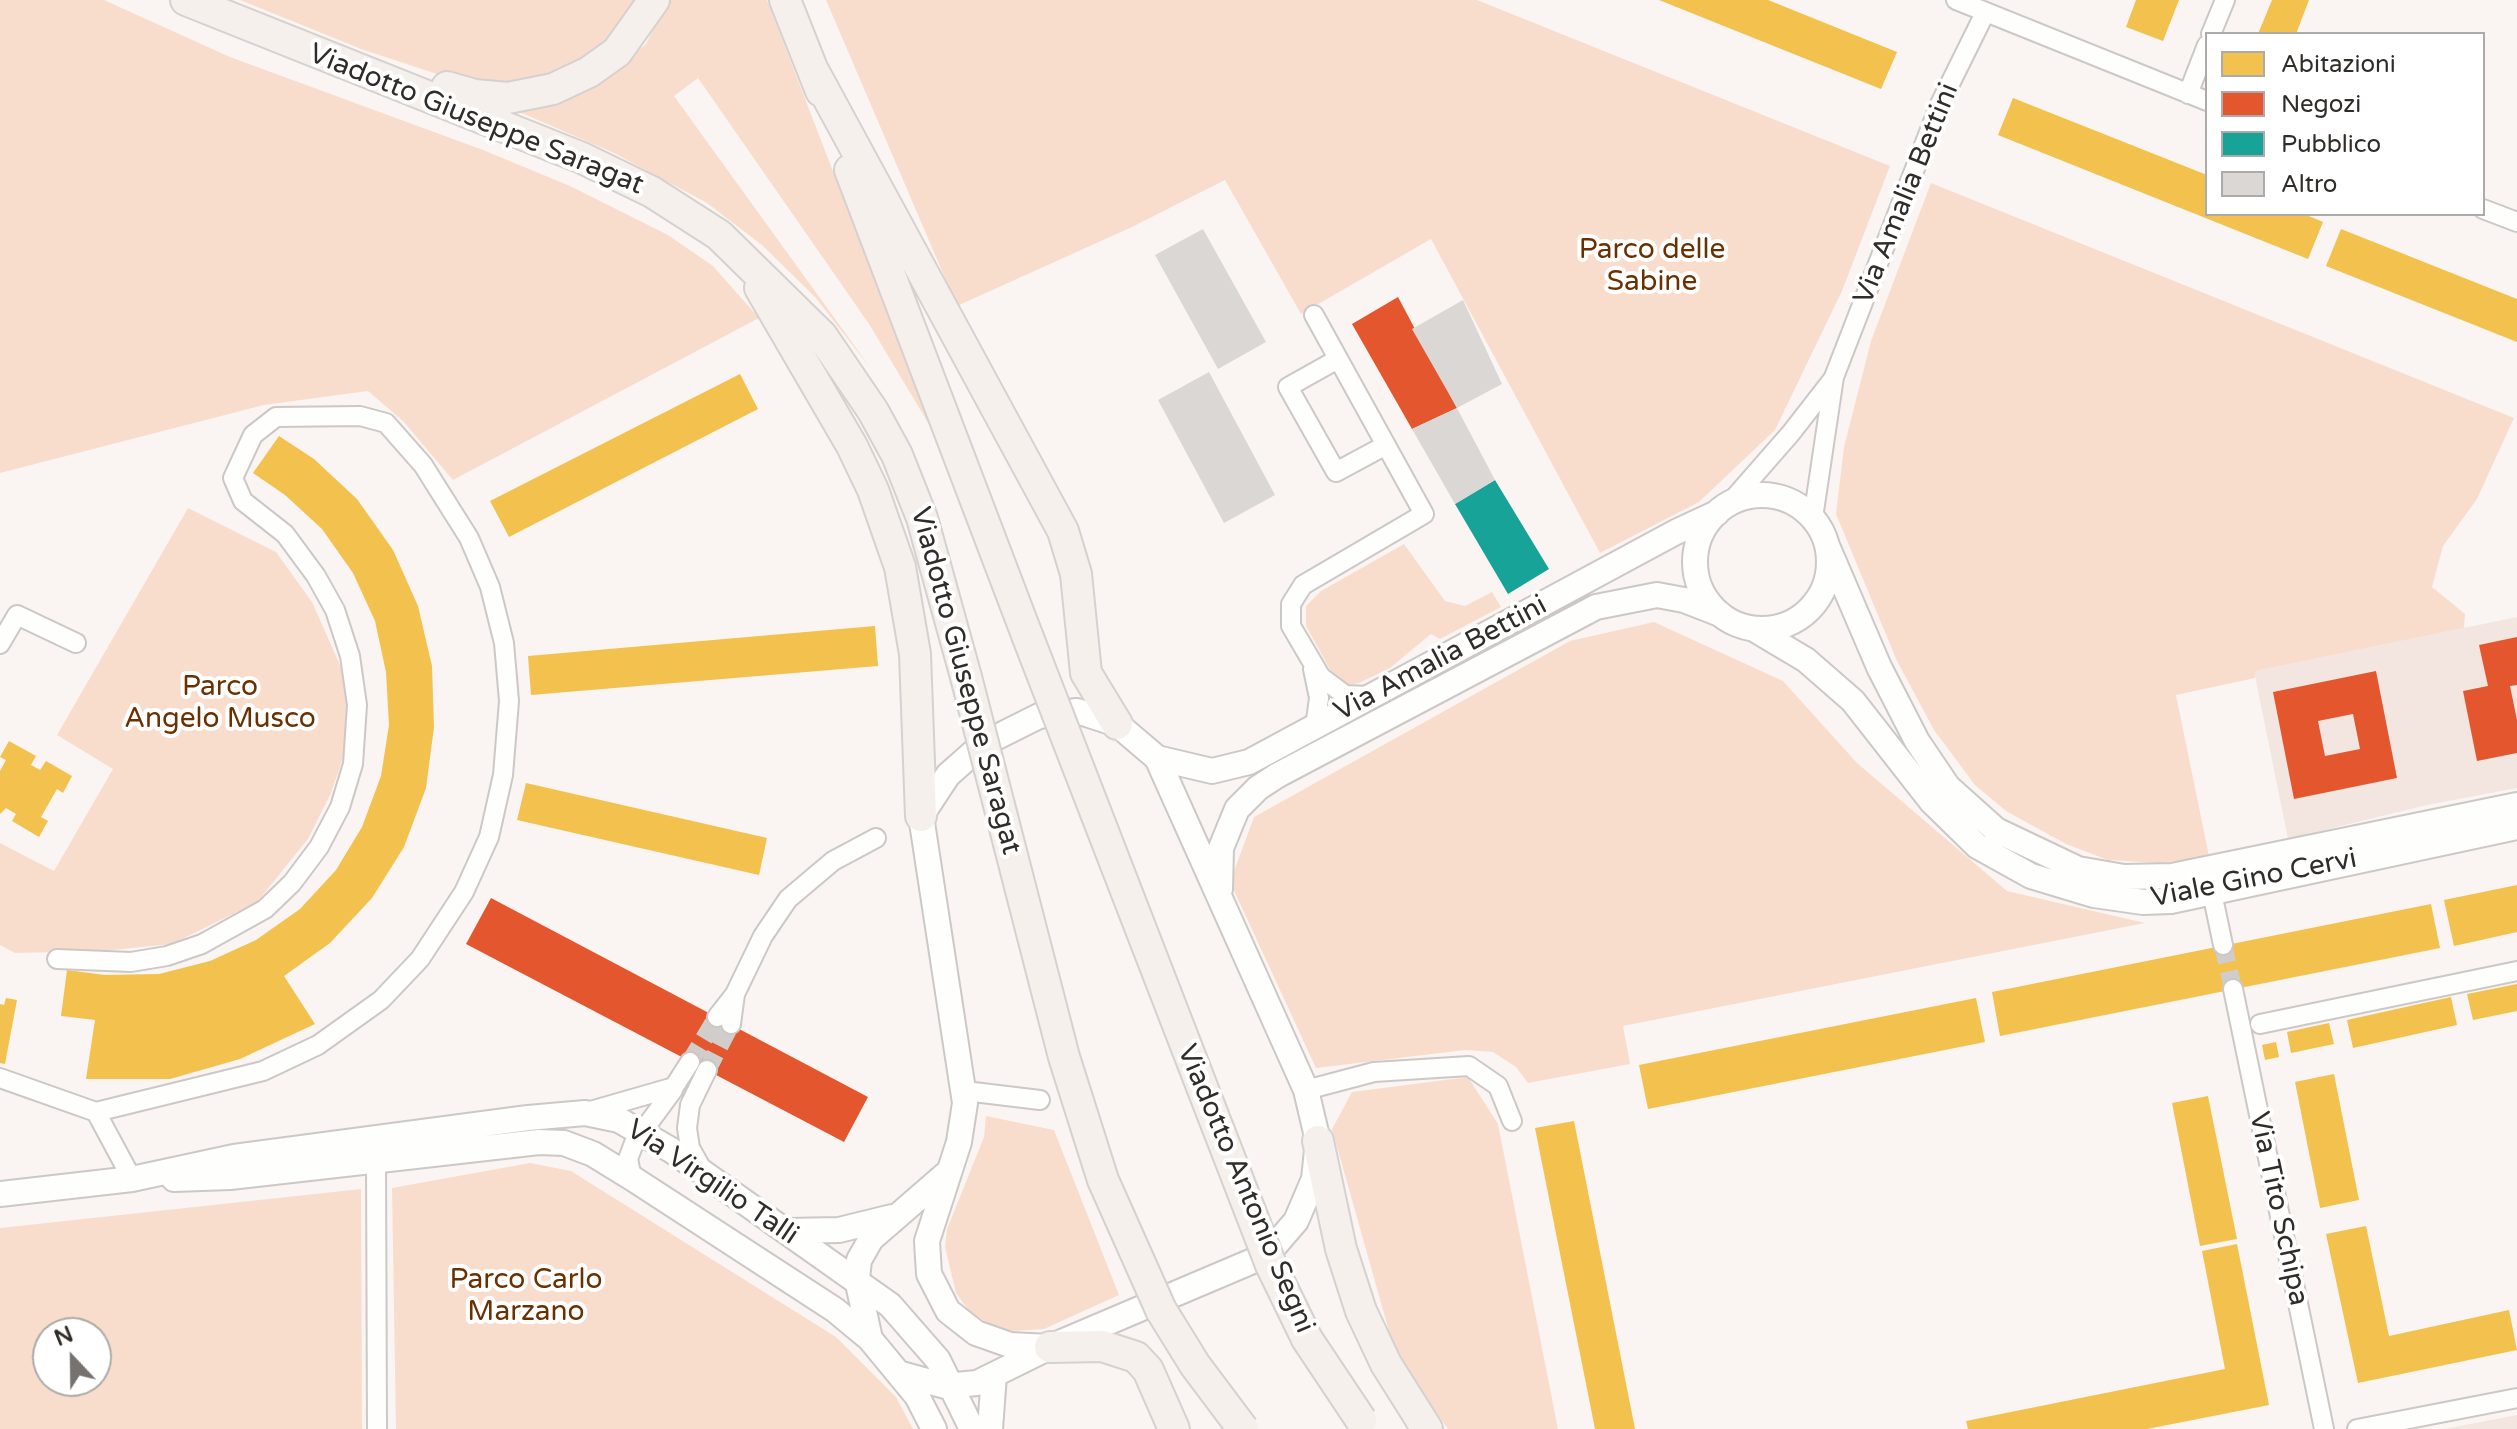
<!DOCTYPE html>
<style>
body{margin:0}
#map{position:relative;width:2517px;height:1429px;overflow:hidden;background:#faf5f2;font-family:"Varela Round",sans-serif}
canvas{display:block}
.legend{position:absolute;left:2205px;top:32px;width:280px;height:184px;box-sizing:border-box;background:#fff;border:2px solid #acaba9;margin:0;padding:10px 14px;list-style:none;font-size:24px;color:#2f2c29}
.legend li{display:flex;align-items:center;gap:16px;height:40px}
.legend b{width:40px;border:2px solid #acaba9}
.north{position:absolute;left:32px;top:1317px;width:80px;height:80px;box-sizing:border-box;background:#fff;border:2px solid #acaba9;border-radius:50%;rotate:338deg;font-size:22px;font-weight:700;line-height:32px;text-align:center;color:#2f2c29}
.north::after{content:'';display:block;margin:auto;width:28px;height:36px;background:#76726f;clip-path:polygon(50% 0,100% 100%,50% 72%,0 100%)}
</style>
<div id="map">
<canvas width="2517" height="1429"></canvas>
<ul class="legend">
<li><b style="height:22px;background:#f2c14e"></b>Abitazioni</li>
<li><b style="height:22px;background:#e4572e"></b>Negozi</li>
<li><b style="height:22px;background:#17a398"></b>Pubblico</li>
<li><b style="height:22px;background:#dbd7d5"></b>Altro</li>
</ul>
<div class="north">N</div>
</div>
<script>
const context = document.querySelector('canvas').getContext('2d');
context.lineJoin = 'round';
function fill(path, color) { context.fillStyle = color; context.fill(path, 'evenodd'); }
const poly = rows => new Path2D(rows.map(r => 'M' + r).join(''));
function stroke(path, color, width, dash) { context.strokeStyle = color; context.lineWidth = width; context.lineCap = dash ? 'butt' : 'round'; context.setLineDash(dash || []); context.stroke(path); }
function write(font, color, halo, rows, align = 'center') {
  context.font = font + ' "Varela Round",sans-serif'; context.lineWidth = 8; context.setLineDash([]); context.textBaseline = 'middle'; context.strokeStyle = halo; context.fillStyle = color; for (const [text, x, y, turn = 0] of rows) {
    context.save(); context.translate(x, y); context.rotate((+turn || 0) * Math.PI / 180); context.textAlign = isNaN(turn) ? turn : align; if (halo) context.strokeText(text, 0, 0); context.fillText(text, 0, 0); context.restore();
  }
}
const built = poly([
 [2517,617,2517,788,2427,805,2288,839,2254,671],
 [2517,1415,2517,1429,2444,1429]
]);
const green = poly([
 [0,0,104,0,230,57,483,150,570,186,668,235,713,266,759,318,453,480,403,421,368,391,264,405,0,473],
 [240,0,643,0,599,58,543,85,455,80,361,49],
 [668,0,767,0,933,431,869,324,698,78,674,96,872,370,815,297,763,246,707,203,614,153,517,111,617,69,646,44],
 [826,0,1477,0,1890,166,1842,291,1775,430,1699,502,1600,553,1431,239,1301,314,1225,180,1132,227,957,306],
 [1931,183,2514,418,2477,499,2443,546,2432,587,2465,614,2464,628,2255,671,2255,678,2176,695,2209,856,2161,863,2108,860,2066,844,2006,811,1975,785,1934,730,1897,661,1836,514,1844,447,1871,341],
 [188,508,276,552,312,602,344,674,348,743,331,793,308,839,257,902,172,944,102,951,15,953,0,945,0,843,54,871,113,769,57,735],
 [1404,544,1445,601,1465,606,1492,592,1501,607,1440,639,1431,634,1390,668,1359,683,1347,685,1332,673,1306,626,1306,606,1321,591],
 [1654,622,1783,681,1857,763,2007,891,2145,923,1623,1026,1630,1064,1528,1083,1516,1067,1493,1052,1465,1050,1316,1068,1230,882,1254,817,1570,641],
 [1468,1077,1498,1124,1558,1429,1448,1429,1396,1356,1332,1129,1352,1092],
 [986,1116,1054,1130,1119,1295,1044,1329,1013,1331,992,1326,969,1311,956,1293,945,1247,947,1229,984,1137],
 [530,1163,571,1171,836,1337,896,1397,913,1429,396,1429,392,1188],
 [361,1189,362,1429,0,1429,0,1228],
 [48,1333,96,1333,96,1381,48,1381]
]);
const homes = poly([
 [1659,0,1768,0,1897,52,1881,89],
 [2136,0,2179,0,2163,41,2126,27],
 [2272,0,2309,0,2296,34,2258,34],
 [2013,98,2207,175,2207,214,2304,214,2323,222,2308,259,1998,135],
 [2341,229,2517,299,2517,342,2326,266],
 [740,374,758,409,509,537,490,501],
 [279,436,314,459,357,499,393,550,418,606,432,666,434,727,426,788,404,847,372,898,330,943,284,976,315,1024,240,1059,170,1079,86,1079,95,1020,61,1016,67,970,105,975,159,974,210,961,256,940,300,909,336,870,362,827,381,776,389,725,386,672,375,621,353,573,322,529,285,495,253,473],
 [875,626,878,666,531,695,528,656],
 [9,741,36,756,31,765,40,770,46,761,72,776,63,793,57,789,41,817,48,821,39,837,12,821,16,814,6,808,0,814,0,771,6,760,0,757],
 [526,783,767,838,759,875,517,820],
 [2517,885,2517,932,2454,946,2444,900],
 [2431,904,2440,948,2000,1036,1992,992],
 [2517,984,2517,1011,2473,1020,2467,994],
 [2451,997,2457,1025,2353,1048,2347,1020],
 [6,998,17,1000,5,1064,0,1063,0,1004,4,1005],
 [1976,998,1985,1042,1648,1109,1639,1065],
 [2329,1023,2334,1044,2291,1053,2287,1032],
 [2276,1042,2279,1057,2265,1060,2262,1045],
 [2334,1074,2359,1200,2320,1208,2295,1082],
 [2208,1096,2237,1239,2200,1246,2172,1103],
 [1574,1121,1635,1429,1595,1429,1535,1128],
 [2366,1226,2389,1336,2509,1310,2517,1350,2358,1383,2326,1234],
 [2237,1244,2269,1405,2147,1429,1968,1429,1966,1421,2225,1369,2202,1251]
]);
const shops = poly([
 [1398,297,1457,408,1412,429,1352,324],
 [2517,637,2517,685,2510,686,2517,720,2517,753,2477,761,2463,691,2488,686,2479,645],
 [2376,671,2397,778,2294,799,2273,692],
 [2353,714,2360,749,2325,756,2318,721],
 [491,898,868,1097,844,1142,466,944]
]);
const public = poly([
 [1495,480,1549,569,1508,594,1455,504]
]);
const building = poly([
 [1203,229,1266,342,1218,369,1155,255],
 [1463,300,1502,384,1457,408,1412,329],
 [1209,372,1275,495,1224,523,1158,400],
 [1457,408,1495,480,1455,504,1412,429]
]);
const minorTunnel = poly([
 [2223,945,2233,989],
 [690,1062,717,1017],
 [707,1070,731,1024]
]);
const minor = poly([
 [1956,0,2207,101],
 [2211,34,2225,0],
 [2188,94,2207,45],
 [2483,209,2517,222],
 [1314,315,1424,514,1303,585,1291,604,1291,626,1321,677,1345,695,1370,696],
 [1338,359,1288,387,1336,472,1386,445],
 [1729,504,1791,433,1833,379],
 [1813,518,1834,377,1940,104,1985,13],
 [0,644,17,615,76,643],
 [1313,669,1319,698,1315,727],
 [2210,883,2223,945],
 [2233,989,2324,1429],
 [717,1017,735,994,763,936,788,899,833,861,876,838],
 [731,1024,735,994],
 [2260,1024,2517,971],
 [0,1078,96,1112,263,1071,318,1045,381,1000,420,959,464,892,489,837,503,775,509,701,504,643,490,587,469,538,423,465,386,423,360,416,276,417,253,435,233,478,243,501,285,534,316,576,335,610,350,656,357,705,353,764,340,807,319,847,292,883,265,909,202,944,167,956,131,962,57,959],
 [1306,1090,1374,1072,1469,1066,1498,1086,1512,1121],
 [965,1091,1040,1100],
 [96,1112,132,1179],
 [587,1112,674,1087,690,1062],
 [376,1160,377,1429],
 [703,1171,690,1148,687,1128,690,1105,707,1070],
 [632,1178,628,1159,634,1143,673,1090],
 [2357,1429,2517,1398]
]);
const tertiary = poly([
 '1695 562a67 67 0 1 1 134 0a67 67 0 1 1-134 0Z',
 [1828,548,1879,667,1917,741,1948,787,1996,830,2078,869,2124,877,2172,876,2517,805],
 [1754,629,1806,660,1853,701,1932,802,1977,846,2031,876,2094,895,2143,902,2171,901,2517,827],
 [1157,758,1212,771,1249,762,1676,532,1717,513],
 [1220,889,1221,848,1237,809,1258,788,1278,775,1596,607,1657,595,1684,600,1720,614],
 [174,1179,230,1177,539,1142,564,1143,593,1154,632,1178,835,1310,870,1339],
 [0,1194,132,1179,234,1157,528,1118,585,1113,619,1120,671,1150,890,1305,938,1360,972,1429],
 [786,1231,839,1230,892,1217],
 [898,1373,945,1386,977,1383,1050,1347,1255,1260,1271,1250,1296,1221,1314,1179,1318,1141,1306,1090,1157,758,1117,724,1077,711,1039,716,983,744,948,775,921,816,965,1103,959,1142,927,1241,929,1274,948,1311,976,1333,1010,1345,1050,1347],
 [934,1429,917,1396,870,1339,857,1279,859,1260,871,1239,946,1174],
 [990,1429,994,1375]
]);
const primary = poly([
 [186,0,582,158,652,192,719,235,822,336,873,411,897,455,922,518,966,677],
 [785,0,821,91],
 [814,72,1063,531,1076,574,1086,673,1117,724],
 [447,87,475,95,508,98,553,89,589,72,617,52,654,0],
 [850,170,1027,635],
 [760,288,852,446,873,490,900,567,915,654,921,816],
 [1318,1141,1341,1249,1361,1311,1386,1364,1427,1429],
 [1050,1347,1102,1346,1136,1357,1148,1370,1174,1429]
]);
const primaryBridge = poly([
 [1027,635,1271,1265,1307,1339,1361,1420],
 [966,677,1064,1057,1103,1180,1161,1310,1195,1365,1243,1429]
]);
const streetNames = [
 ["Viadotto Giuseppe Saragat",476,120,22],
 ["Via Amalia Bettini",1907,194,-68],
 ["Via Amalia Bettini",1441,659,-28],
 ["Viadotto Giuseppe Saragat",965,681,75],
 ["Viale Gino Cervi",2254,879,-11],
 ["Via Virgilio Talli",712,1183,34],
 ["Viadotto Antonio Segni",1245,1189,67],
 ["Via Tito Schipa",2278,1209,78]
];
const parkNames = [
 ["Parco delle",1652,251],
 ["Sabine",1652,283],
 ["Parco",220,688],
 ["Angelo Musco",220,720],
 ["Parco Carlo",526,1281],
 ["Marzano",526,1313]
];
fill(built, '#f3e6e0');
fill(green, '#f9ddcc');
fill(homes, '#f2c14e');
fill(shops, '#e4572e');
fill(public, '#17a398');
fill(building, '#dbd7d5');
stroke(minorTunnel, '#d1cdca', 18, [18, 9]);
stroke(minor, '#ccc8c6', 22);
stroke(tertiary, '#ccc8c6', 28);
stroke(primary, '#d4d1cf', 34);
stroke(minor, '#fefefd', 18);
stroke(tertiary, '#fefefd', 24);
stroke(primary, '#f6f0ed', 30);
stroke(primaryBridge, '#d4d1cf', 34, []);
stroke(primaryBridge, '#f6f0ed', 30);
write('28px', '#2f2c29', '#fff', streetNames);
write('28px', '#6a3000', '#fff', parkNames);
</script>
